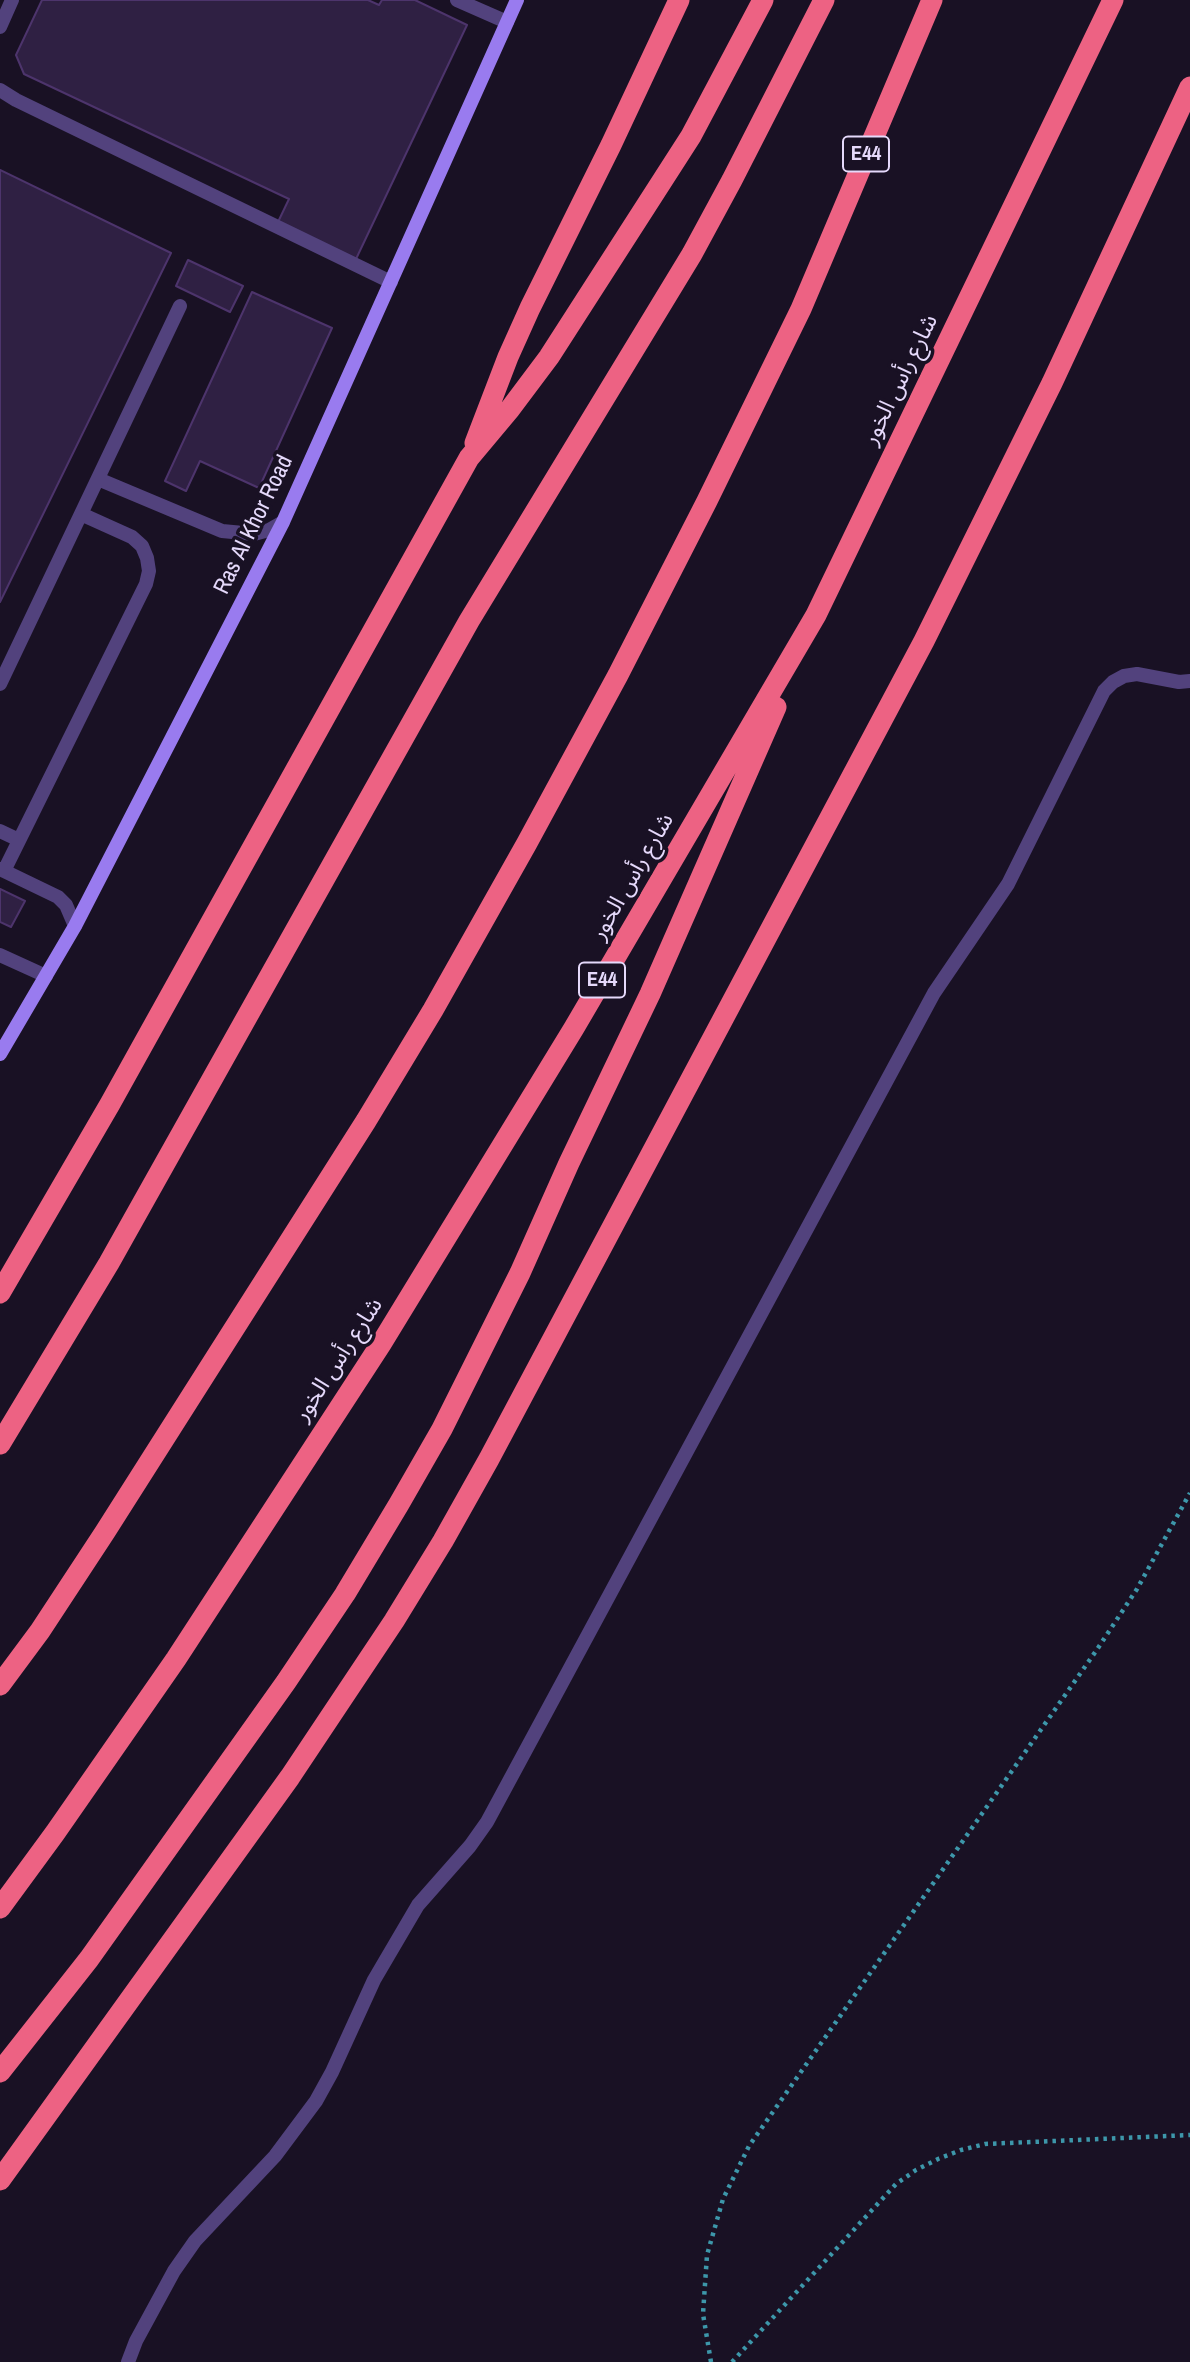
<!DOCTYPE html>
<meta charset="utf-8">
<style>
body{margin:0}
canvas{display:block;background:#191124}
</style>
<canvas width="1190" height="2362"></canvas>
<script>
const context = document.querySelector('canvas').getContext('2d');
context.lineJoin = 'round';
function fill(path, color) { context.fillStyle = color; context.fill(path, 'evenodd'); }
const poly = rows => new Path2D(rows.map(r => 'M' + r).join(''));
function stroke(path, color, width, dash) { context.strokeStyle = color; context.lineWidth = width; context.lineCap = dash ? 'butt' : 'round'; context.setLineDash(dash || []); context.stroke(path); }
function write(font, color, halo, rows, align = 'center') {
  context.font = font + ' "Archivo Narrow","Noto Sans Arabic",sans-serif'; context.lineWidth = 7; context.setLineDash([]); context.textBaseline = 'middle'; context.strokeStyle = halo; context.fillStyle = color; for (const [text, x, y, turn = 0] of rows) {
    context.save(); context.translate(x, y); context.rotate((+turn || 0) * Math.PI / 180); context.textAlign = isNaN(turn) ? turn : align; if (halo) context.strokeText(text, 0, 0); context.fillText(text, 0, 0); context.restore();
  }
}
const building = poly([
 [42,0,368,0,379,5,382,0,415,0,467,25,356,259,278,222,289,199,24,74,16,55,42,0],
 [0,170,171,253,0,602,0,170],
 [188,260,243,286,230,312,176,286,188,260],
 [252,292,332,328,259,488,200,461,186,491,165,481,252,292],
 [0,889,25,901,11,927,0,922,0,889]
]);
const path = poly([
 [711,2362,703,2314,707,2255,723,2199,749,2146,1096,1651,1137,1589,1190,1493],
 [732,2362,896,2184,916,2170,938,2159,961,2150,985,2144,1190,2135]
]);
const lane = poly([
 [457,0,507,22],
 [0,27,12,0],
 [0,90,16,100,391,282],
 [98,479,222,531,254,534,269,530,283,522],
 [0,684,180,306],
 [0,831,19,840],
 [0,869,58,897,66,905,75,926],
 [4,871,146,584,149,571,147,558,142,546,132,537,81,514],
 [0,955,46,976],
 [128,2362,136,2341,174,2271,195,2241,275,2156,316,2101,332,2072,374,1980,418,1905,470,1846,487,1822,934,993,1008,884,1104,691,1113,682,1124,676,1137,674,1179,682,1190,681]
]);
const secondary = poly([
 [0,1054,75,926,283,522,517,0]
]);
const highway = poly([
 [475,443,508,357,530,308,611,145,679,0],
 [0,1293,110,1104,469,458,510,409,549,357,691,136,763,0],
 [0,1444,109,1263,469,621,692,254,732,180,824,0],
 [0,1685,40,1631,105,1532,366,1121,433,1010,527,843,618,675,707,501,801,309,932,0],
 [0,1908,55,1833,176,1659,381,1344,574,1028,816,615,1113,0],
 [0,2072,89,1959,286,1682,345,1594,399,1504,442,1429,520,1273,569,1163,650,994,776,707],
 [0,2180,290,1777,394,1621,443,1541,489,1459,924,641,1052,383,1190,87]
]);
const shields = [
 [866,154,46],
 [602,980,46]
];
const shieldNames = [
 ["E44",866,154],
 ["E44",602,980]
];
const streetNames = [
 ["شارع رأس الخور",901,380,-64],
 ["Ras Al Khor Road",254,525,-64],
 ["شارع رأس الخور",633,877,-60],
 ["شارع رأس الخور",339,1360,-57]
];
fill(building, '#2f2043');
stroke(building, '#4d346c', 2);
stroke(path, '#3d97aa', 4.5, [3.5, 5]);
stroke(lane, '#52427d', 14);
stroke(secondary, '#997bef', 14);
stroke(highway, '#ed6283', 21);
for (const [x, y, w] of shields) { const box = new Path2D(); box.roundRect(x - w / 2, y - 17.5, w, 35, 5); context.fillStyle = '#191124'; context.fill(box); stroke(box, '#e5d9fb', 2); }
write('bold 21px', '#e5d9fb', null, shieldNames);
write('23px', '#e5d9fb', '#191124', streetNames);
</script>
